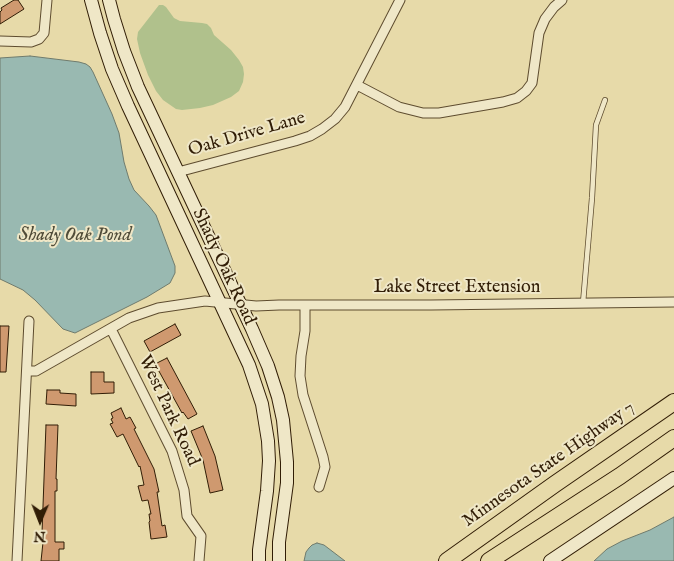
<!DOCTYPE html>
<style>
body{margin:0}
#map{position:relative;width:674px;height:561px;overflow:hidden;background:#e7daa9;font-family:"IM FELL English",serif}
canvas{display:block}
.north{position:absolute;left:15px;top:496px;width:50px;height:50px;-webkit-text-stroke:4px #efe7c7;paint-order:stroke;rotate:181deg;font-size:14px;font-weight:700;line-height:20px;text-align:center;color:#311d06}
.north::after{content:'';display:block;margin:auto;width:18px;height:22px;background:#311d06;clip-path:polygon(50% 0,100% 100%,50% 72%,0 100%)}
</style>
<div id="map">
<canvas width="674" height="561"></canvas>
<div class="north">N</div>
</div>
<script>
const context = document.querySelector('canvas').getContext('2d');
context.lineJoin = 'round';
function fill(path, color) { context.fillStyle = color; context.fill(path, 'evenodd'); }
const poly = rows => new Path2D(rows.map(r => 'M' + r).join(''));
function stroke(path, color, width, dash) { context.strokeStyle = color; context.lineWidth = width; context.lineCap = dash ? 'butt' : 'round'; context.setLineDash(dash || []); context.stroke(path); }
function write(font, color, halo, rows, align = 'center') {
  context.font = font + ' "IM FELL English",serif'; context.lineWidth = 4; context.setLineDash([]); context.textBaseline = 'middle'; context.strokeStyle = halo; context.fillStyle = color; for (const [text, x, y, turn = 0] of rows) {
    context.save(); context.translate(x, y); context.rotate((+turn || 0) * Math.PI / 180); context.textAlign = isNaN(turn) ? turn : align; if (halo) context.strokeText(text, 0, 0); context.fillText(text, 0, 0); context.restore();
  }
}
const green = poly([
 [159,5,163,5,166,7,174,18,180,21,202,23,207,24,211,28,214,35,231,50,239,60,243,67,244,74,243,82,239,91,231,97,213,105,200,108,182,110,176,109,163,100,156,91,148,75,140,53,137,39,138,32]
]);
const water = poly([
 [30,56,79,62,86,64,90,67,93,72,112,114,119,133,124,162,129,179,134,190,149,206,156,215,175,266,175,273,170,283,147,297,75,333,63,329,35,300,23,290,0,279,0,58,30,56],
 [674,517,674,561,594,561,607,549,622,541,650,530,674,517],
 [317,543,324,545,345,561,304,561,306,552,309,548,312,545,317,543]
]);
const building = poly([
 [14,0,18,0,24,9,0,24,0,12,2,10,1,8,14,0],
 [175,324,181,335,150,352,144,341,175,324],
 [0,326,9,326,6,372,0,372,0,326],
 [167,358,197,414,188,419,183,412,182,413,155,364,167,358],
 [91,372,104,372,104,382,114,382,114,393,91,394,91,372],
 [47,390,60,390,60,393,76,394,76,406,46,404,47,390],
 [121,408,126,419,130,417,136,428,134,429,154,469,159,492,157,492,162,526,165,525,167,537,151,539,149,522,150,521,149,514,151,514,148,500,142,501,138,486,144,485,140,466,139,467,123,434,117,437,110,424,113,423,111,419,113,418,111,413,121,408],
 [46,425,58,425,56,479,57,479,57,491,55,491,55,542,64,542,64,549,59,549,59,561,41,561,44,533,42,533,46,425],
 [203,426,215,456,223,490,210,493,203,460,191,431,203,426]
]);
const lane = poly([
 [583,303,592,198,596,125,605,100]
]);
const street = poly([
 [0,41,31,42,39,39,44,33,47,0],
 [357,85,399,107,423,113,439,113,503,102,517,98,526,91,532,83,539,33,545,19,554,7,562,0],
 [178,172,295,141,310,136,322,129,335,119,345,107,400,0],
 [305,306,305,331,301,356,300,376,303,395,323,457,325,467,319,487],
 [111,329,172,451,184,490,187,516,201,536,199,561],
 [27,371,36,371,129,318,158,308,205,301,256,306,279,305,431,305,674,302],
 [17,561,29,321]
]);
const secondary = poly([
 [91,0,100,33,112,69,128,106,249,365,262,404,268,441,269,461,267,491,259,550,259,561],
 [109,0,114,19,124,51,138,87,252,329,268,366,278,397,283,420,287,462,287,483,279,542,279,561],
 [550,561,674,478]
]);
const highway = poly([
 [447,561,555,484,674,402],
 [489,561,620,476,674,438]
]);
const streetNames = [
 ["Oak Drive Lane",247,135,-16],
 ["Shady Oak Road",223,267,65],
 ["Lake Street Extension",457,288],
 ["West Park Road",168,411,65],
 ["Minnesota State Highway 7",549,465,-35]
];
const waterNames = [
 ["Shady Oak Pond",75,236]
];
fill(green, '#b0c18c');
fill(water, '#99b9b1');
stroke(water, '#6f7b6d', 1);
fill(building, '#cf996f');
stroke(building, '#311d06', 1);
stroke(lane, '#5e4c2f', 6);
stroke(street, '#5e4c2f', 11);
stroke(secondary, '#311d06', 14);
stroke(highway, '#311d06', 18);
stroke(lane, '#efe7c7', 4.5);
stroke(street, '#efe7c7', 9);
stroke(secondary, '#efe7c7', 12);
stroke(highway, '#e7daa9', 16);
write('18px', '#311d06', '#efe7c7', streetNames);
write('italic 19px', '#504c39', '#efe7c7', waterNames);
</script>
